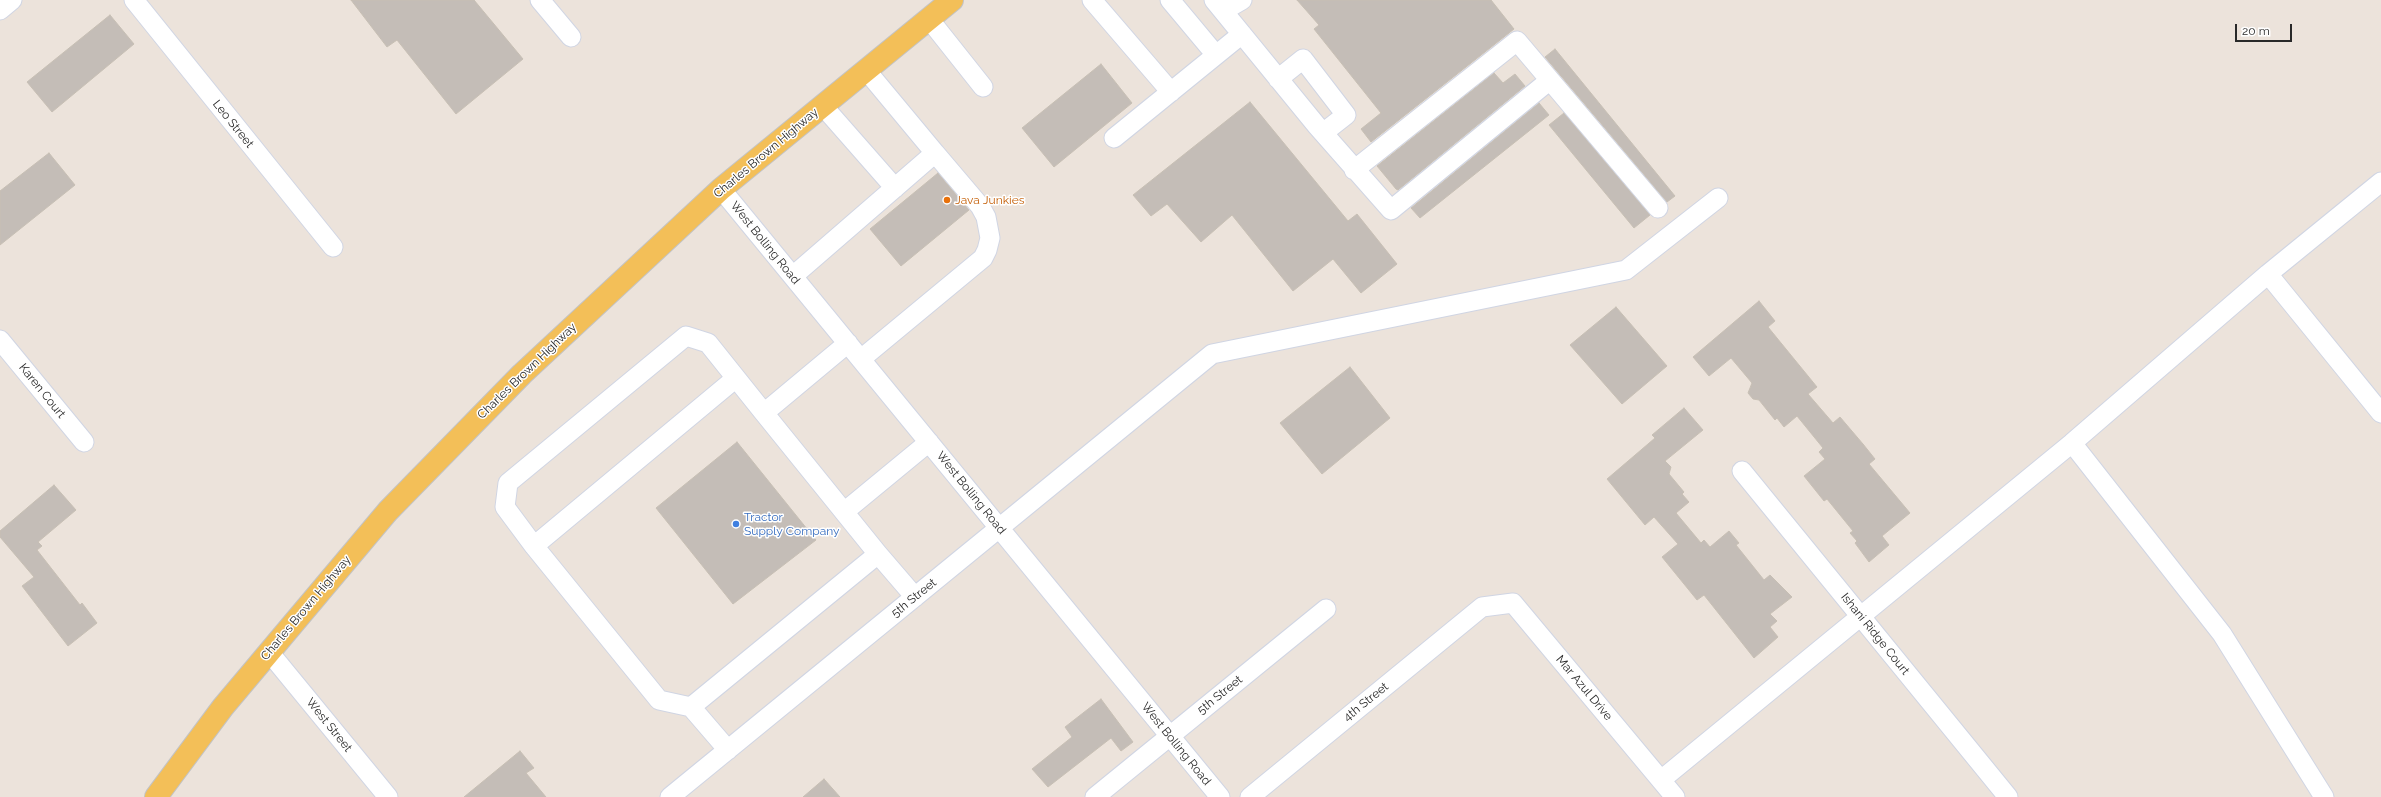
<!DOCTYPE html>
<style>
body{margin:0}
#map{position:relative;width:2381px;height:797px;overflow:hidden;background:#ece3db;font-family:Raleway,sans-serif}
canvas{display:block}
.scale{position:absolute;left:2235px;top:24px;width:57px;height:18px;box-sizing:border-box;border:2px solid #292929;border-top:0;padding-left:5px;font-size:12px;line-height:14px;white-space:nowrap;color:#292929;-webkit-text-stroke:3px #fff;paint-order:stroke}
</style>
<div id="map">
<canvas width="2381" height="797"></canvas>
<div class="scale">20 m</div>
</div>
<script>
const context = document.querySelector('canvas').getContext('2d');
context.lineJoin = 'round';
function fill(path, color) { context.fillStyle = color; context.fill(path, 'evenodd'); }
const poly = rows => new Path2D(rows.map(r => 'M' + r).join(''));
function stroke(path, color, width, dash) { context.strokeStyle = color; context.lineWidth = width; context.lineCap = dash ? 'butt' : 'round'; context.setLineDash(dash || []); context.stroke(path); }
function write(font, color, halo, rows, align = 'center') {
  context.font = font + ' Raleway,sans-serif'; context.lineWidth = 3; context.setLineDash([]); context.textBaseline = 'middle'; context.strokeStyle = halo; context.fillStyle = color; for (const [text, x, y, turn = 0] of rows) {
    context.save(); context.translate(x, y); context.rotate((+turn || 0) * Math.PI / 180); context.textAlign = isNaN(turn) ? turn : align; if (halo) context.strokeText(text, 0, 0); context.fillText(text, 0, 0); context.restore();
  }
}
const building = poly([
 [351,0,474,0,523,59,456,114,397,40,387,47,351,0],
 [1297,0,1491,0,1514,29,1371,142,1361,129,1381,113,1314,29,1319,25,1297,0],
 [110,15,134,44,52,112,27,82,110,15],
 [1555,49,1675,196,1667,202,1545,57,1555,49],
 [1101,64,1132,103,1054,167,1022,128,1101,64],
 [1494,73,1503,83,1515,74,1525,86,1398,190,1396,189,1377,166,1494,73],
 [1250,102,1348,221,1357,214,1397,264,1361,293,1333,259,1293,291,1232,215,1201,242,1167,204,1151,216,1133,195,1250,102],
 [1539,103,1549,115,1420,218,1411,208,1539,103],
 [1564,113,1650,215,1634,228,1549,125,1564,113],
 [49,153,75,185,0,245,0,191,49,153],
 [938,173,969,210,901,266,870,229,938,173],
 [1759,301,1775,321,1768,327,1817,387,1808,394,1833,423,1840,417,1863,444,1875,459,1869,464,1910,513,1882,536,1889,545,1869,562,1855,543,1857,541,1850,533,1853,531,1827,499,1824,501,1804,476,1825,459,1819,452,1823,448,1797,416,1784,427,1777,418,1775,420,1759,400,1753,399,1748,393,1752,383,1731,358,1709,376,1693,357,1759,301],
 [1616,307,1667,366,1622,404,1570,345,1616,307],
 [1350,367,1390,418,1322,474,1280,423,1350,367],
 [1684,408,1703,430,1665,461,1671,467,1669,474,1684,492,1682,494,1689,502,1676,513,1701,543,1704,540,1710,547,1729,531,1739,543,1736,545,1764,580,1770,575,1792,597,1770,614,1777,621,1770,627,1778,637,1754,658,1704,595,1697,600,1662,557,1678,544,1654,517,1645,525,1607,479,1655,438,1652,435,1684,408],
 [737,442,816,540,733,604,656,508,737,442],
 [54,485,76,510,38,542,42,546,37,550,80,605,82,603,97,623,68,646,22,586,34,577,0,537,0,531,54,485],
 [1101,699,1133,742,1121,751,1111,738,1048,787,1032,769,1072,737,1065,727,1101,699],
 [520,751,534,768,526,773,546,797,464,797,520,751],
 [824,779,840,797,803,797,824,779]
]);
const minor = poly([
 [134,0,333,247],
 [540,0,571,37],
 [1092,0,1171,92],
 [1170,0,1216,55],
 [1214,0,1317,126,1391,210,1550,80],
 [0,10,12,0],
 [1223,11,1242,0],
 [929,19,983,87],
 [1278,79,1303,59,1346,115,1323,133],
 [823,106,895,188],
 [1114,138,1242,34],
 [1354,170,1517,41,1658,208],
 [721,189,1220,797],
 [2268,274,2381,413],
 [793,276,935,153,866,70],
 [0,340,84,442],
 [861,359,983,258,987,250,990,238,986,217,980,206,935,153],
 [764,413,878,554],
 [2072,443,2222,634,2324,797],
 [1742,471,2008,797],
 [844,512,929,442],
 [534,546,736,378],
 [269,652,388,797],
 [691,707,878,554,915,597],
 [728,750,691,707,659,700,534,546,505,507,508,483,686,336,708,343,764,413,848,343],
 [1661,780,2072,443,2268,274,2381,182],
 [670,797,1212,354,1626,270,1718,198],
 [1095,797,1326,609],
 [1250,797,1482,607,1513,603,1675,797]
]);
const major = poly([
 [156,797,223,707,388,511,522,374,721,189,952,0]
]);
const markers = [
 [947,200,4,"#e8710a"],
 [736,524,4,"#3f7fe0"]
];
const streetNames = [
 ["Leo Street",233,124,51],
 ["Charles Brown Highway",766,153,-40],
 ["West Bolling Road",765,243,51],
 ["Charles Brown Highway",527,371,-44],
 ["Karen Court",42,391,51],
 ["West Bolling Road",971,493,51],
 ["5th Street",914,598,-39],
 ["Charles Brown Highway",306,608,-50],
 ["Ishani Ridge Court",1875,634,51],
 ["Mar Azul Drive",1584,688,50],
 ["5th Street",1220,695,-39],
 ["4th Street",1366,702,-39],
 ["West Street",329,725,51],
 ["West Bolling Road",1176,744,51]
];
const foodNames = [
 ["Java Junkies",955,200]
];
const shopNames = [
 ["Tractor",744,517],
 ["Supply Company",744,531]
];
fill(building, '#c4bdb7');
stroke(building, '#c7bfb4', 1);
stroke(minor, '#d0d5e3', 21);
stroke(major, '#c3c3c3', 24);
stroke(minor, '#fff', 19);
stroke(major, '#f3bf58', 22);
for (const [x, y, r, color] of markers) { const dot = new Path2D(); dot.arc(x, y, r, 0, 2 * Math.PI); context.fillStyle = color; context.fill(dot); stroke(dot, '#fff', 1.5); }
write('12px', '#292929', '#fff', streetNames);
write('12px', '#c56008', '#fff', foodNames, 'left');
write('12px', '#366cbe', '#fff', shopNames, 'left');
</script>
